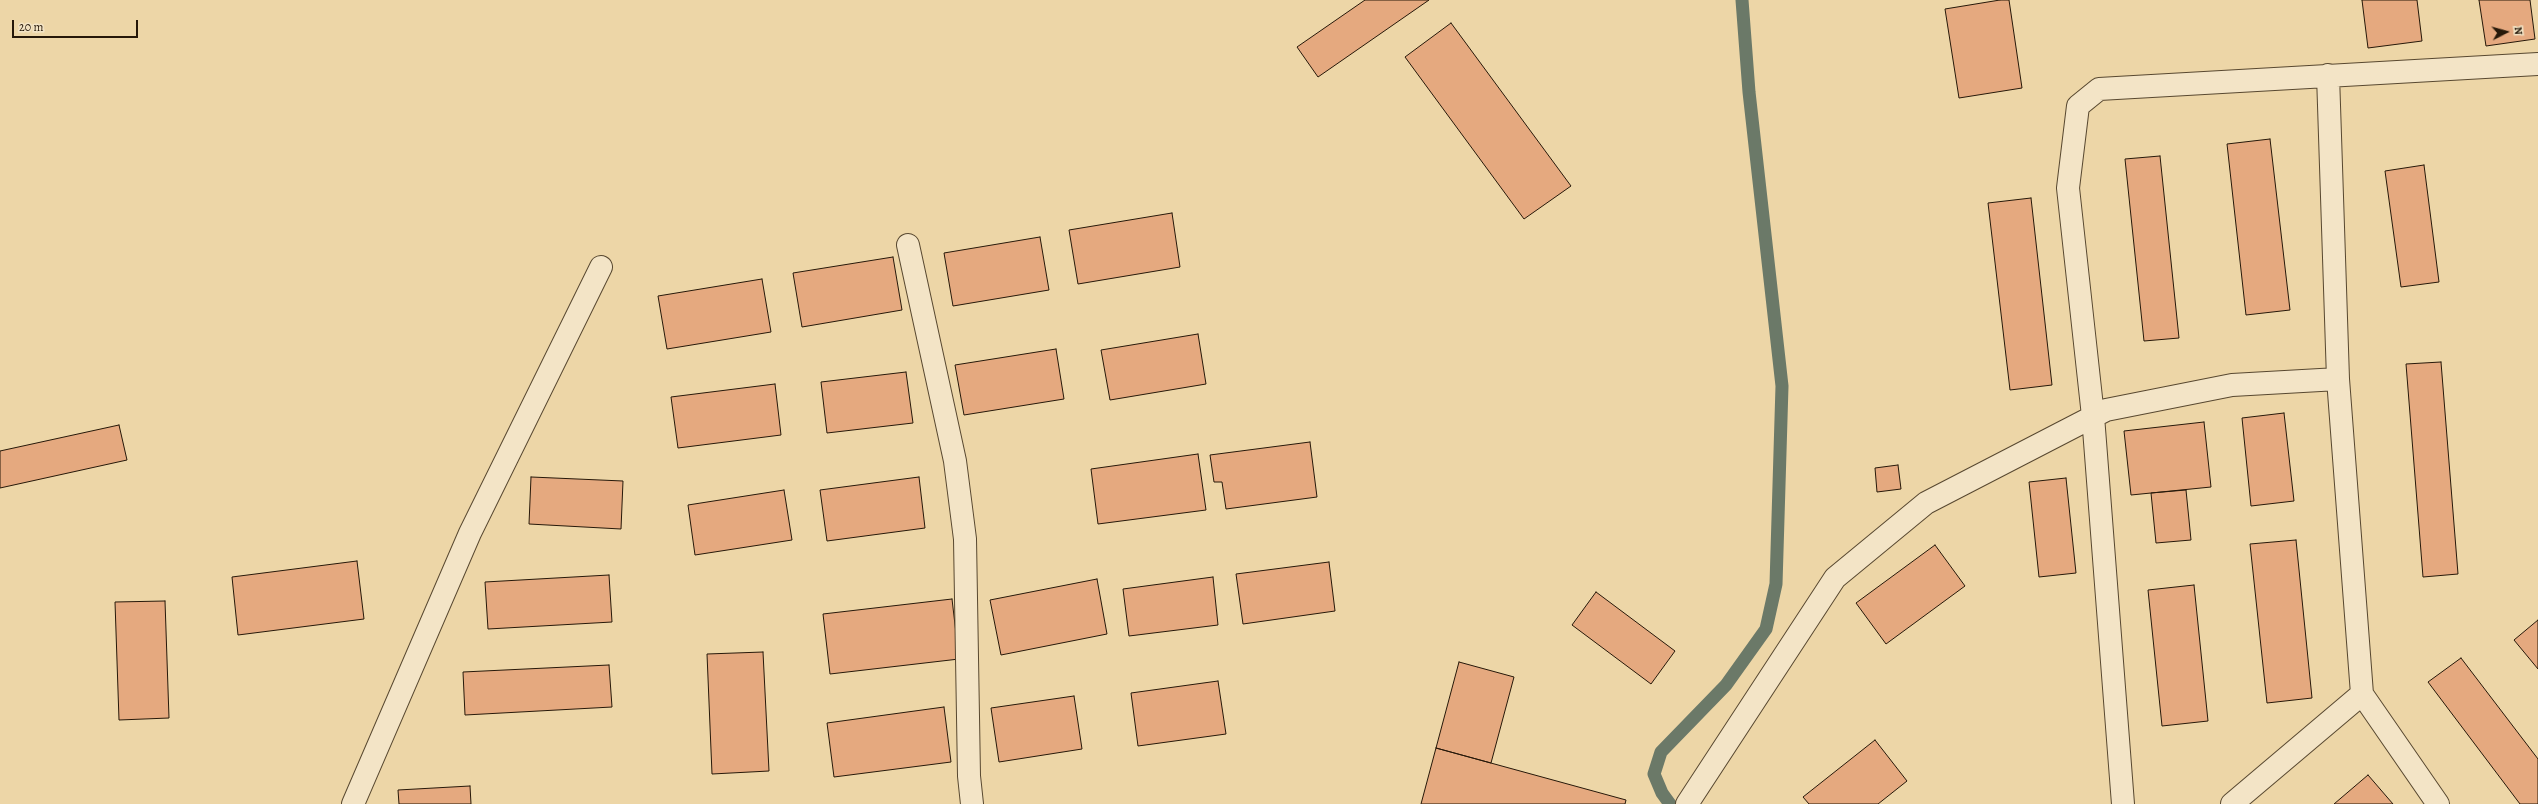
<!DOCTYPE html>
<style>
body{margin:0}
#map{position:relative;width:2538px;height:804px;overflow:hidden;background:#edd6a7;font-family:Alegreya,serif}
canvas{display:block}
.north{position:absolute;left:2486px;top:12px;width:40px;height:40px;-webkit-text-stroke:3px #f3e4c6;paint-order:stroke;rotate:84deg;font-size:11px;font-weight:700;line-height:16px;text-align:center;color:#261809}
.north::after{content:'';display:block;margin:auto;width:14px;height:18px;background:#261809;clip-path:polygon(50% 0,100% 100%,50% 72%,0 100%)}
.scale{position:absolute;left:12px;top:20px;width:126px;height:18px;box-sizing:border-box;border:2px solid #261809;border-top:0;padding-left:5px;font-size:12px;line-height:14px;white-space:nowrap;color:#261809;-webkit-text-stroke:3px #f3e4c6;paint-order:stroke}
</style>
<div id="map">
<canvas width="2538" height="804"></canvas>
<div class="north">N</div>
<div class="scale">20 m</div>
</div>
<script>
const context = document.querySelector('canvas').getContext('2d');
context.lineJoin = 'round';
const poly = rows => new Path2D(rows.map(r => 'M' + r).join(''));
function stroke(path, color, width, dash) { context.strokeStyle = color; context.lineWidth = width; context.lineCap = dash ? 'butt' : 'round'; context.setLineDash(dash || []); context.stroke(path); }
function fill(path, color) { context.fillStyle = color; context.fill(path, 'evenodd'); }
const stream = poly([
 [1670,804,1662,793,1654,774,1661,752,1726,685,1766,629,1776,584,1782,386,1749,92,1742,0]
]);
const building = poly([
 [1365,0,1429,0,1318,77,1297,47,1365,0],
 [2000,0,2009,0,2022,88,1959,98,1945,9,2000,0],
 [2362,0,2417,0,2422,41,2368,48,2362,0],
 [2479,0,2530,0,2535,39,2486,46,2479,0],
 [1451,23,1571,186,1524,219,1405,57,1451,23],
 [2270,139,2290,310,2246,315,2227,144,2270,139],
 [2160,156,2179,338,2144,341,2125,159,2160,156],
 [2424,165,2439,282,2401,287,2385,171,2424,165],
 [2031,198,2052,385,2010,390,1988,203,2031,198],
 [1172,213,1180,267,1078,284,1069,230,1172,213],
 [1040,237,1049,290,953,306,944,253,1040,237],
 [893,257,902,310,802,327,793,273,893,257],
 [762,279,771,332,667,349,658,296,762,279],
 [1198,334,1206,384,1110,400,1101,350,1198,334],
 [1056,349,1064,399,964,415,955,365,1056,349],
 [2441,362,2458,574,2423,577,2406,364,2441,362],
 [906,372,913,423,827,433,821,382,906,372],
 [775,384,781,435,678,448,671,397,775,384],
 [2284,413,2294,501,2251,506,2242,418,2284,413],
 [2204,422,2211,487,2131,495,2124,431,2204,422],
 [119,425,127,460,0,488,0,451,119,425],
 [1310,442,1317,497,1226,509,1222,482,1214,482,1210,455,1310,442],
 [1198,454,1206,510,1098,524,1091,469,1198,454],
 [1898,465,1901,489,1877,492,1875,468,1898,465],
 [531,477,623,481,621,529,529,524,531,477],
 [919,477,925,528,827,541,820,490,919,477],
 [2066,478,2076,573,2039,577,2029,482,2066,478],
 [784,490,792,540,695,555,688,505,784,490],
 [2186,490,2191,540,2156,543,2151,493,2186,490],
 [2296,540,2312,698,2267,703,2250,544,2296,540],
 [1935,545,1965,586,1886,644,1856,603,1935,545],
 [357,561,364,619,238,635,232,577,357,561],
 [1329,562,1335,611,1243,624,1236,574,1329,562],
 [609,575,612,622,488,629,485,582,609,575],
 [1213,577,1218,625,1129,636,1123,589,1213,577],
 [1097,579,1107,634,1001,655,990,600,1097,579],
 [2194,585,2208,721,2162,726,2148,590,2194,585],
 [1596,592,1675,651,1651,684,1572,625,1596,592],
 [952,599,959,659,830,674,823,614,952,599],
 [165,601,169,718,119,720,115,602,165,601],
 [2538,620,2538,669,2514,640,2538,620],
 [763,652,769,771,712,774,707,654,763,652],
 [2461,658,2538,759,2538,804,2520,804,2428,682,2461,658],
 [1459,662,1514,677,1491,763,1436,748,1459,662],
 [609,665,612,707,465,715,463,672,609,665],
 [1218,681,1226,734,1138,746,1131,693,1218,681],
 [1074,696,1082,749,999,762,991,708,1074,696],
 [944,707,951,762,834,777,827,723,944,707],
 [1875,740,1907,781,1878,804,1809,804,1803,797,1875,740],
 [1436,748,1626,800,1625,804,1421,804,1436,748],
 [2368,775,2393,804,2334,804,2368,775],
 [470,786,471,804,399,804,398,790,470,786]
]);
const street = poly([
 [908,245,955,461,965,539,969,776,972,804],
 [2362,694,2438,804],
 [353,804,470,533,601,267],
 [1687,804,1835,578,1926,503,2106,410,2232,385,2338,379],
 [2123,804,2093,416,2068,188,2078,106,2099,89,2538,64],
 [2232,804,2362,694,2338,379,2328,75]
]);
stroke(stream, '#6b7968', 13);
fill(building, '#e5a97f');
stroke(building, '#261809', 1);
stroke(street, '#584830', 24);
stroke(street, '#f3e4c6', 22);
</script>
